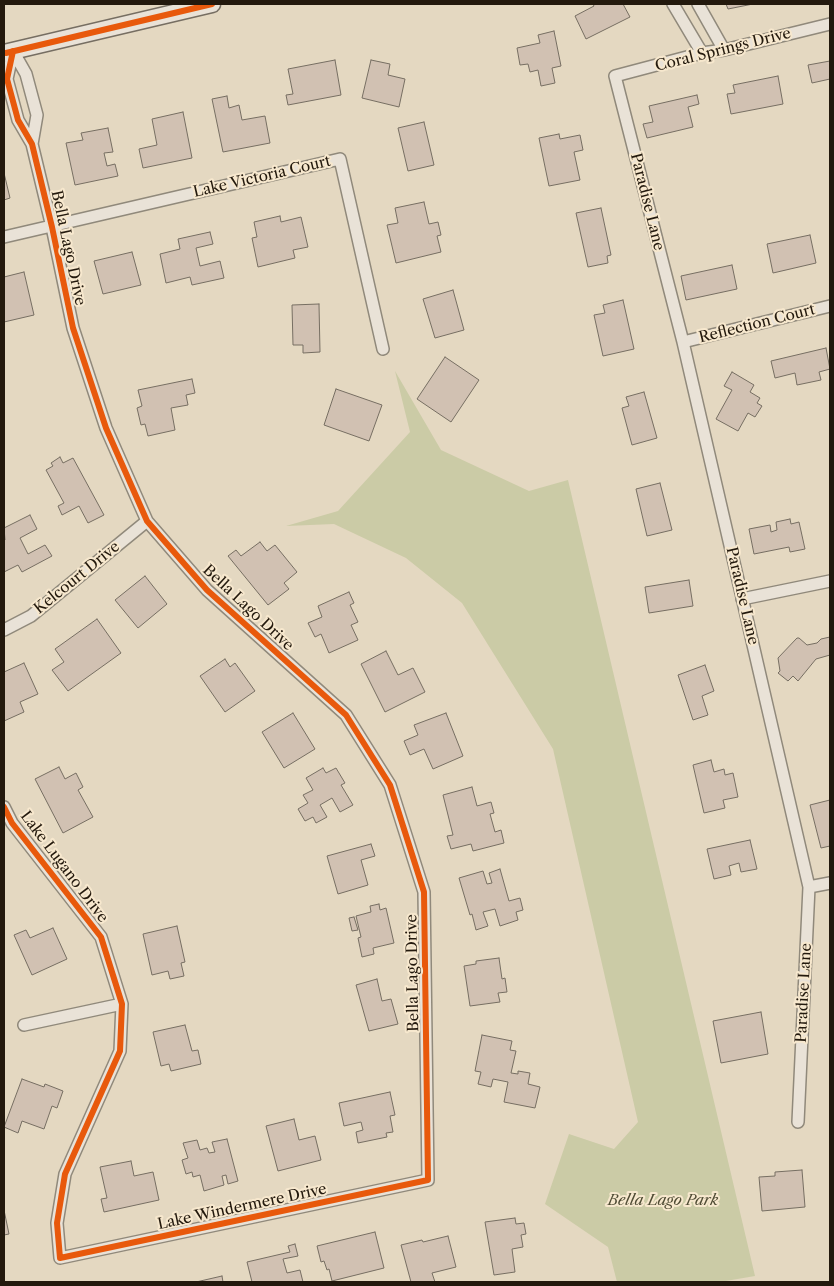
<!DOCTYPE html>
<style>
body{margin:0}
#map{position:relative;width:834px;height:1286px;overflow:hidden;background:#e4d8c1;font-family:"Libre Caslon Text",serif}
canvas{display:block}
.frame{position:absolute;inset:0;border:5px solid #23190d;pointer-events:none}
</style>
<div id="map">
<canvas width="834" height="1286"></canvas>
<div class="frame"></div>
</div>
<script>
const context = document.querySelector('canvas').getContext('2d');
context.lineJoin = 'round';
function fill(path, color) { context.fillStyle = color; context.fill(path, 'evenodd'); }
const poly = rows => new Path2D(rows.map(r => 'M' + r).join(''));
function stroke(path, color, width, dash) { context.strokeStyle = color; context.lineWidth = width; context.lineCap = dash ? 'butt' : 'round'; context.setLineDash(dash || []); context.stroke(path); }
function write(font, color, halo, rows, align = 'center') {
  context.font = font + ' "Libre Caslon Text",serif'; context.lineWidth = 4; context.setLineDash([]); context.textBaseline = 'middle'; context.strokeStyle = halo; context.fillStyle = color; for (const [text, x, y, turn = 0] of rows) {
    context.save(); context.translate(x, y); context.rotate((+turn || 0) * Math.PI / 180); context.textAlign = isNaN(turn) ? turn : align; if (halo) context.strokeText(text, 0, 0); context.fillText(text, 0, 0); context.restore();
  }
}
const green = poly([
 [395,371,441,450,529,491,568,480,755,1276,720,1282,617,1282,608,1247,545,1204,569,1134,614,1149,638,1122,553,749,462,603,406,558,334,524,286,526,338,511,410,432]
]);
const building = poly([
 [593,4,623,4,630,17,586,39,575,16,594,6,593,4],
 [726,4,753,4,728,9,726,4],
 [554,31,561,66,552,68,555,83,541,86,538,70,530,72,528,64,520,65,517,48,540,43,538,35,554,31],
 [335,60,341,95,288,105,286,95,293,94,288,69,335,60],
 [371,60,390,64,388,75,405,79,399,107,362,98,371,60],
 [830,61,830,79,812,83,808,65,830,61],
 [778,76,783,104,731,114,727,94,735,93,733,85,778,76],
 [697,95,699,104,688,107,693,127,647,138,643,124,653,122,649,106,697,95],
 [227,96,229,108,239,105,242,120,265,116,270,143,223,152,212,99,227,96],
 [183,112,192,158,143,168,139,149,157,145,152,119,183,112],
 [424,122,434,165,408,171,398,128,424,122],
 [108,128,113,152,104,153,107,166,115,164,118,176,75,185,66,143,83,140,81,133,108,128],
 [559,134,560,139,580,135,583,150,574,152,580,180,549,186,539,138,559,134],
 [4,173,10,198,4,200,4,173],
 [424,202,429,224,438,222,441,235,437,236,441,252,396,263,387,225,398,223,395,208,424,202],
 [601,208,611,255,607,256,608,263,588,267,576,213,601,208],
 [280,216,281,222,301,217,308,247,293,250,295,258,258,267,252,238,257,237,254,222,280,216],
 [210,232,213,244,196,248,200,266,220,261,224,278,192,285,190,277,166,283,160,254,180,249,178,239,210,232],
 [810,235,816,263,773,273,767,244,810,235],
 [132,252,141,285,103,294,94,261,132,252],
 [732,265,737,289,686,300,681,276,732,265],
 [24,272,34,315,4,322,4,277,24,272],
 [453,290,464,330,435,338,423,299,453,290],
 [623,300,634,349,603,356,594,315,605,313,603,305,623,300],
 [319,304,320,352,303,353,303,345,293,345,292,305,319,304],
 [826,348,830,369,819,372,821,380,797,385,795,373,775,378,771,361,826,348],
 [445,357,479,380,451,422,417,399,445,357],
 [732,372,754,385,750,392,760,398,757,403,762,406,755,417,748,413,738,431,716,419,732,390,724,386,732,372],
 [192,379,195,393,186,395,188,405,171,408,175,430,148,436,145,424,141,425,137,408,142,406,138,390,192,379],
 [336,389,382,405,369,441,324,425,336,389],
 [644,392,657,438,632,445,622,408,629,406,626,397,644,392],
 [60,457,63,463,73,458,104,515,88,523,79,506,62,515,58,506,64,503,46,470,53,466,51,463,60,457],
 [660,483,672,530,647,536,636,489,660,483],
 [30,515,37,529,20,538,28,554,45,545,52,556,22,572,18,565,4,572,4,541,5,540,4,528,30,515],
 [790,519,791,524,799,522,805,549,790,552,789,547,754,554,749,529,770,525,771,532,777,530,776,522,790,519],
 [260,542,267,551,275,545,297,572,284,583,289,589,268,605,228,556,236,550,241,556,260,542],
 [145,576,167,604,138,628,115,600,145,576],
 [689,580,693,606,649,613,645,587,689,580],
 [349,592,354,603,350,605,358,622,351,625,358,640,329,653,321,634,315,637,308,623,322,617,318,606,349,592],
 [97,619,121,653,68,691,52,670,64,662,55,649,97,619],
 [830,637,830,655,816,659,798,681,793,676,788,681,778,673,780,671,778,658,797,638,799,638,807,645,817,643,821,639,830,637],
 [386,651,398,675,413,668,425,692,385,712,361,664,386,651],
 [225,659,230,667,235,663,255,691,225,712,200,676,225,659],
 [24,663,38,694,20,702,24,712,4,721,4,672,24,663],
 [705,665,714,691,702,696,708,715,693,720,678,675,705,665],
 [293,713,315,749,284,768,262,732,293,713],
 [446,713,463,756,433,769,424,749,410,755,404,741,418,735,414,725,446,713],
 [711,760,714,772,724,769,725,775,733,773,738,797,723,800,725,808,704,813,693,765,711,760],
 [59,767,65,779,76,773,83,787,78,790,93,817,63,833,35,779,59,767],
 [323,768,326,773,336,768,345,783,341,785,353,805,340,812,332,798,320,805,327,817,316,823,313,817,305,821,298,809,308,803,303,795,313,790,306,778,323,768],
 [472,787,477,806,491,802,494,813,490,814,495,832,501,830,504,843,473,851,471,844,451,849,447,836,453,835,443,795,472,787],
 [830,800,830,846,821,848,810,805,830,800],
 [750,840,757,869,741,872,739,863,729,866,731,875,714,879,707,849,750,840],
 [371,844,375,856,361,860,368,885,338,894,327,856,371,844],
 [500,869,509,901,520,898,523,910,516,912,518,920,500,926,495,909,483,912,488,926,476,930,472,914,470,915,459,878,483,871,487,884,492,883,489,873,500,869],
 [379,904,380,910,386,908,394,943,373,948,374,954,362,957,358,938,361,937,356,916,371,912,370,906,379,904],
 [354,917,358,930,352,931,349,918,354,917],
 [177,926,185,962,181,963,184,976,170,979,168,971,152,975,143,934,177,926],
 [53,928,67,959,32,975,14,935,26,930,30,938,53,928],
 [499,958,502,979,505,978,507,992,498,993,500,1002,470,1006,464,966,476,964,476,961,499,958],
 [377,979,382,1001,391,999,398,1024,369,1031,356,985,377,979],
 [761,1012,768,1054,721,1063,713,1021,761,1012],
 [185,1025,192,1051,198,1050,201,1064,171,1071,169,1064,161,1066,153,1032,185,1025],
 [482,1035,512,1041,510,1050,516,1051,511,1073,518,1074,518,1071,530,1073,528,1084,540,1087,535,1108,504,1102,508,1082,493,1079,491,1087,478,1084,481,1072,475,1071,482,1035],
 [22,1079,44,1087,45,1084,63,1091,57,1108,52,1106,44,1129,22,1121,18,1133,4,1127,22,1079],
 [390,1092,395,1115,390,1116,393,1132,386,1133,387,1137,358,1143,356,1132,363,1130,361,1122,344,1126,339,1103,390,1092],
 [294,1119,299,1140,315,1136,321,1160,278,1171,266,1126,294,1119],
 [227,1139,238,1181,228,1184,226,1175,222,1176,224,1185,204,1191,200,1175,193,1177,192,1172,186,1174,182,1160,188,1158,183,1143,197,1140,200,1150,207,1148,209,1153,215,1152,212,1142,227,1139],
 [131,1161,134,1176,153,1172,159,1200,104,1212,101,1199,107,1198,100,1167,131,1161],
 [802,1170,805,1207,762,1211,759,1177,775,1176,775,1172,802,1170],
 [4,1210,9,1234,4,1235,4,1210],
 [515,1218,516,1224,524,1223,526,1234,521,1235,523,1247,512,1249,515,1272,494,1275,485,1222,515,1218],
 [375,1232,384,1268,332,1281,329,1269,327,1270,324,1261,321,1262,317,1246,375,1232],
 [448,1236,456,1267,432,1273,435,1282,411,1282,401,1245,422,1240,423,1242,448,1236],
 [295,1244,298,1256,283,1259,287,1273,300,1270,303,1282,252,1282,247,1262,290,1252,288,1246,295,1244],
 [222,1276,223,1282,196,1282,222,1276]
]);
const street = poly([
 [673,4,702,53],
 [698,4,724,50],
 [13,51,26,74,37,115,32,144],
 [4,237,340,159,383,349],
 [683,342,830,306],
 [742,599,830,581],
 [4,630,31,616,147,521],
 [4,807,12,823,101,937,122,1004,120,1051,65,1174,57,1223,60,1258,428,1180,424,892,390,785,346,715,207,590,147,521,106,428,73,328,52,227,32,144,18,120,7,79,13,51],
 [809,887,830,883],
 [24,1025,122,1004],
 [798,1122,809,887,683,342,615,76,702,53,724,50,830,24]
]);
const secondary = poly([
 [4,53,212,4]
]);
const cycleway = poly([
 [6,53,212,4],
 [4,807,12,823,101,937,122,1004,120,1051,65,1174,57,1223,60,1258,428,1180,424,892,390,785,346,715,207,590,147,521,106,428,73,328,52,227,32,144,18,120,7,79,13,51]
]);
const streetNames = [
 ["Coral Springs Drive",723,50,-14],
 ["Lake Victoria Court",262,177,-13],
 ["Paradise Lane",647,202,76],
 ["Bella Lago Drive",68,248,78],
 ["Reflection Court",757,324,-14],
 ["Kelcourt Drive",77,578,-39],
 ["Paradise Lane",742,596,77],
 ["Bella Lago Drive",248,608,43],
 ["Lake Lugano Drive",64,867,53],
 ["Bella Lago Drive",413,973,-91],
 ["Paradise Lane",804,993,-87],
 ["Lake Windermere Drive",242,1207,-12]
];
const parkNames = [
 ["Bella Lago Park",663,1201]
];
fill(green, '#cbcba6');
fill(building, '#d1c1b2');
stroke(building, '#766e62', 1);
stroke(street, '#90897b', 14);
stroke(secondary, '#766e62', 19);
stroke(street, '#e9e2d7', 11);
stroke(secondary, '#e9e2d7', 16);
stroke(cycleway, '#e8590c', 6);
write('15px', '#23190d', '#f7e8ce', streetNames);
write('italic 15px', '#4f4b34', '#f7e8ce', parkNames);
</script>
